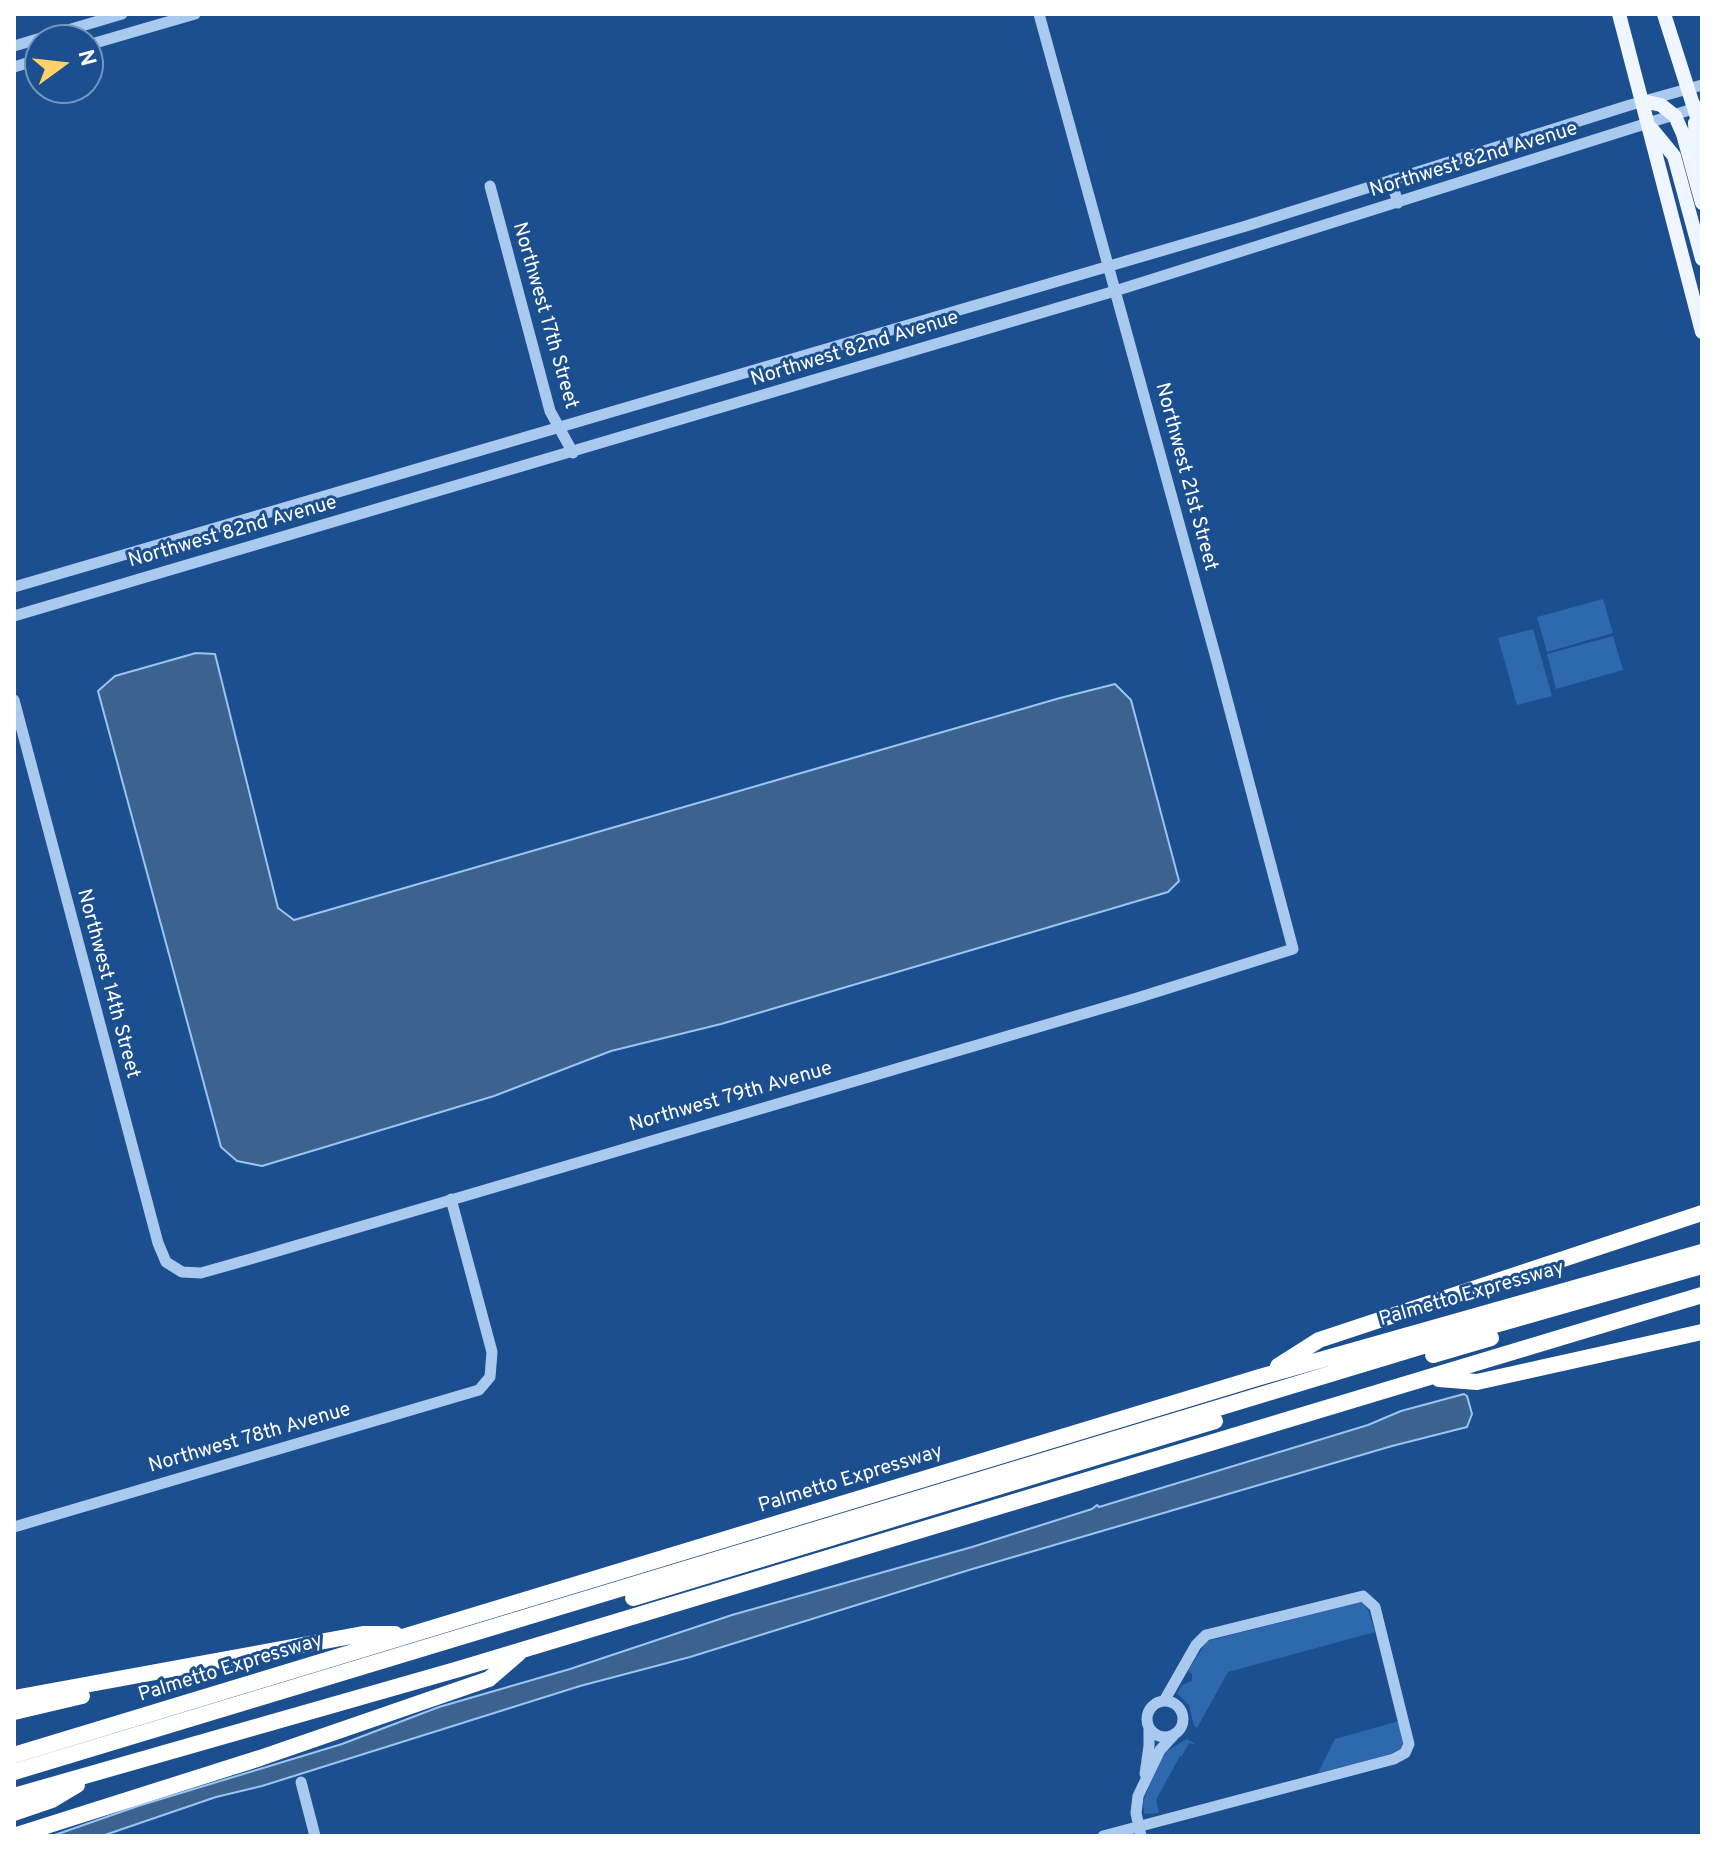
<!DOCTYPE html>
<style>
body{margin:0}
#map{position:relative;width:1716px;height:1850px;overflow:hidden;background:#1b4f8f;font-family:Overpass,sans-serif}
canvas{display:block}
.frame{position:absolute;inset:0;border:16px solid #fff;pointer-events:none}
.north{position:absolute;left:24px;top:24px;width:80px;height:80px;box-sizing:border-box;background:#1b4f8f;border:2px solid #7695bc;border-radius:50%;rotate:75deg;font-size:22px;font-weight:700;line-height:32px;text-align:center;color:#fff}
.north::after{content:'';display:block;margin:auto;width:28px;height:36px;background:#ffd166;clip-path:polygon(50% 0,100% 100%,50% 72%,0 100%)}
</style>
<div id="map">
<canvas width="1716" height="1850"></canvas>
<div class="frame"></div>
<div class="north">N</div>
</div>
<script>
const context = document.querySelector('canvas').getContext('2d');
context.lineJoin = 'round';
function fill(path, color) { context.fillStyle = color; context.fill(path, 'evenodd'); }
const poly = rows => new Path2D(rows.map(r => 'M' + r).join(''));
function stroke(path, color, width, dash) { context.strokeStyle = color; context.lineWidth = width; context.lineCap = dash ? 'butt' : 'round'; context.setLineDash(dash || []); context.stroke(path); }
function write(font, color, halo, rows, align = 'center') {
  context.font = font + ' Overpass,sans-serif'; context.lineWidth = 6; context.setLineDash([]); context.textBaseline = 'middle'; context.strokeStyle = halo; context.fillStyle = color; for (const [text, x, y, turn = 0] of rows) {
    context.save(); context.translate(x, y); context.rotate((+turn || 0) * Math.PI / 180); context.textAlign = isNaN(turn) ? turn : align; if (halo) context.strokeText(text, 0, 0); context.fillText(text, 0, 0); context.restore();
  }
}
const green = poly([
 [1603,599,1613,633,1547,652,1537,617],
 [1533,629,1552,696,1517,705,1498,638],
 [1613,636,1623,670,1556,689,1547,654],
 [1362,1602,1368,1610,1375,1632,1228,1672,1197,1728,1194,1726,1189,1705,1177,1693,1182,1685,1192,1681,1192,1674,1188,1670,1207,1641],
 [1399,1721,1404,1739,1401,1749,1396,1753,1318,1773,1335,1739],
 [1187,1739,1197,1745,1189,1743,1182,1756,1180,1756,1156,1800,1159,1813,1144,1814,1143,1802,1163,1753]
]);
const water = poly([
 [196,653,215,654,278,908,294,920,1060,698,1115,684,1131,700,1179,881,1168,892,721,1024,611,1051,494,1096,262,1166,237,1161,221,1147,98,691,115,676,196,653],
 [1464,1394,1467,1396,1472,1414,1467,1427,1392,1446,969,1570,690,1657,580,1686,262,1786,216,1797,102,1836,52,1836,138,1806,342,1744,439,1707,570,1669,732,1615,972,1547,1092,1509,1097,1505,1099,1507,1368,1425,1401,1411,1464,1394]
]);
const minor = poly([
 [88,45,195,14],
 [14,46,122,14],
 [14,67,40,59],
 [1391,180,1398,203],
 [490,186,550,411,573,453],
 [14,587,1246,226,1630,105,1702,85],
 [14,616,1115,291,1702,106],
 [14,700,158,1243,166,1262,182,1272,201,1273,254,1258,1137,998,1293,949,1216,658,1039,14],
 [14,1527,479,1390,490,1377,492,1352,451,1199],
 '1147 1719a18 18 0 1 1 36 0a18 18 0 1 1-36 0Z',
 [1145,1774,1149,1746,1149,1728],
 [301,1782,315,1836],
 [1103,1836,1394,1759,1405,1753,1409,1744,1375,1607,1363,1596,1206,1635,1196,1645,1164,1701],
 [1141,1836,1136,1813,1138,1796,1160,1750,1173,1736]
]);
const major = poly([
 [1619,14,1702,332],
 [1664,14,1702,133],
 [1643,101,1661,105,1675,116,1683,134,1702,203],
 [1695,123,1696,139,1702,162],
 [1651,128,1674,156,1702,259]
]);
const highway = poly([
 [1433,1355,1491,1338],
 [1278,1366,1319,1340,1702,1213],
 [1439,1379,1477,1382,1702,1332],
 [633,1598,1215,1421],
 [14,1698,363,1634,395,1634],
 [14,1712,82,1696],
 [14,1755,1260,1377,1702,1252],
 [14,1772,1456,1336,1702,1266],
 [14,1796,459,1669,1702,1295],
 [14,1813,52,1800,77,1785],
 [14,1836,260,1758,489,1679,518,1654]
]);
const streetNames = [
 ["Northwest 82nd Avenue",1474,161,-17],
 ["Northwest 17th Street",544,316,74],
 ["Northwest 82nd Avenue",855,350,-17],
 ["Northwest 21st Street",1185,477,75],
 ["Northwest 82nd Avenue",233,533,-16],
 ["Northwest 14th Street",107,984,75],
 ["Northwest 79th Avenue",731,1098,-16],
 ["Palmetto Expressway",1472,1295,-16],
 ["Northwest 78th Avenue",250,1439,-16],
 ["Palmetto Expressway",851,1480,-17],
 ["Palmetto Expressway",231,1669,-17]
];
fill(green, '#2e69ad');
fill(water, '#3c6290');
stroke(water, '#9cc4f0', 2);
stroke(minor, '#a9c9ee', 11);
stroke(major, '#f0f6ff', 14);
stroke(highway, '#fff', 16);
write('20px', '#fff', '#1b4f8f', streetNames);
</script>
